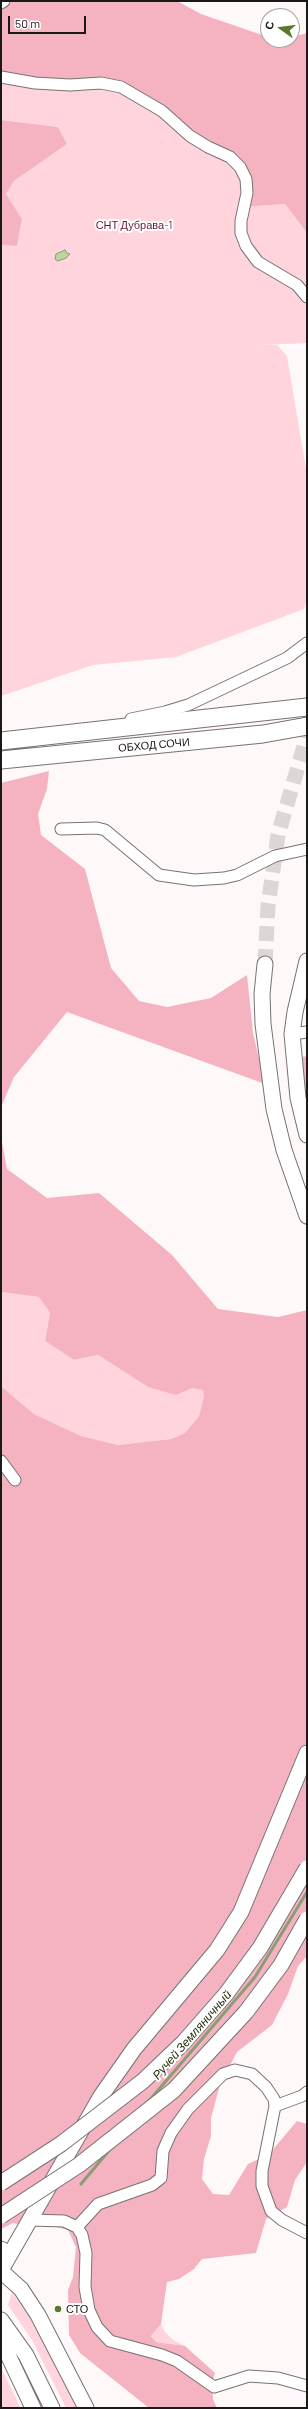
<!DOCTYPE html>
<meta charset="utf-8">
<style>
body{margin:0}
#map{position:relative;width:308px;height:2409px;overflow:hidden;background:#fff8f9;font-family:Barlow,sans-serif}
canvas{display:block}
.frame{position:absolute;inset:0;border:2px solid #1b1818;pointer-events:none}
.north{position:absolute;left:260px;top:8px;width:40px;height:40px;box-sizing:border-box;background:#fff;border:1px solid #a4a3a3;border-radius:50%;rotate:284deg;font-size:11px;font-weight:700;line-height:16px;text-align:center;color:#1b1818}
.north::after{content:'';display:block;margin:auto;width:14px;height:18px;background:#5a792f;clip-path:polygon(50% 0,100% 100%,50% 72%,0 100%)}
.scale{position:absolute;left:8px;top:16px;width:78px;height:18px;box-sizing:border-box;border:2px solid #1b1818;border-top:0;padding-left:5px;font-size:12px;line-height:14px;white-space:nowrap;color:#1b1818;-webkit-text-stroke:3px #fff;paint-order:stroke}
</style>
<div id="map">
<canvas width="308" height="2409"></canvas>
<div class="frame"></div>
<div class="north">С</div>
<div class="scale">50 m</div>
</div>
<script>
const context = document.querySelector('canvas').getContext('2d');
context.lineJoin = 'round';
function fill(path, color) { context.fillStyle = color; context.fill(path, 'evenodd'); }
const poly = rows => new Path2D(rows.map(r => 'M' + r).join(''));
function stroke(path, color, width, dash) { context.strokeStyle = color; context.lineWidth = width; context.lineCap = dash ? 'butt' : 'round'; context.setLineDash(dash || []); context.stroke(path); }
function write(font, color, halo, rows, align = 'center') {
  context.font = font + ' Barlow,sans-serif'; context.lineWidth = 4; context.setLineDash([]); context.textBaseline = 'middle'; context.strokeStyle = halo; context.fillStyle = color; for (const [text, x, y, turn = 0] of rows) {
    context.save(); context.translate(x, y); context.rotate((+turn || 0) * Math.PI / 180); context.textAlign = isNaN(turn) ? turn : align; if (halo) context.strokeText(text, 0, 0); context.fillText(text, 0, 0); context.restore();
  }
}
const green = poly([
 [1,77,110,84,240,167,244,207,285,204,307,233,307,343,261,345,277,345,287,356,307,475,307,598,304,609,176,657,93,665,1,696,1,245,17,246,22,219,6,194,14,181,67,144,58,127,1,120],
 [1,1292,39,1297,50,1313,45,1341,74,1360,98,1355,148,1387,192,1387,203,1390,205,1397,199,1416,185,1433,171,1439,118,1445,81,1436,34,1414,1,1386],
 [12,2292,43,2338,80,2408,66,2408,32,2340,8,2305],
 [161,2324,165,2332,173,2340,185,2346,156,2342,151,2336],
 [1,2368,17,2400,20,2408,1,2408]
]);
const forest = poly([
 [4,1,177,1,201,14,268,37,268,40,292,40,292,37,307,33,307,233,285,204,244,207,240,166,121,87,1,77,1,3],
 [1,120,58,127,67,144,14,181,6,194,22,219,17,246,1,245],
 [49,771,47,789,38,814,41,835,85,869,111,968,139,1001,167,1007,211,998,247,975,253,1033,265,1084,67,1012,14,1077,1,1107,1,783],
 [307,1056,307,1115,301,1057],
 [1,1137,7,1169,47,1198,99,1193,172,1255,218,1309,278,1317,307,1310,307,1956,298,1966,288,1994,272,2025,237,2052,220,2085,211,2118,211,2136,204,2159,202,2179,213,2194,229,2195,248,2164,269,2154,297,2121,307,2124,307,2162,295,2180,287,2207,266,2219,256,2253,202,2259,194,2269,179,2279,167,2282,161,2324,151,2336,156,2342,185,2346,215,2373,212,2383,213,2399,217,2408,149,2408,80,2353,69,2335,68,2290,73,2277,76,2247,68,2230,41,2223,28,2226,13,2223,1,2229,1,1386,34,1414,81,1436,118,1445,171,1439,185,1433,199,1416,204,1397,203,1390,192,1388,176,1395,148,1387,98,1355,74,1360,45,1341,50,1313,39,1297,1,1292]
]);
const water = poly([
 [65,250,67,253,70,254,66,258,58,261,55,259,56,254,65,250]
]);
const stream = poly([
 [148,2102,255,1977,307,1892],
 [81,2184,112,2147]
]);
const majorTunnel = poly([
 [265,964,268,906,278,835,307,736]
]);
const minor = poly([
 [1,3,4,1],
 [1,77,35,83,70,85,101,83,121,87,162,111,190,136,208,147,230,157,240,167,246,179,247,193,241,221,241,233,246,246,258,262,297,285,307,297],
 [131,719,165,712,188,705,287,658,307,643],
 [61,829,97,828,105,830,159,875,194,880,224,878,237,875,275,856,307,849],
 [292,1034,307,1032],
 [1,1461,15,1480],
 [307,2092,302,2096,275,2106,262,2171,262,2186,271,2211,282,2220,307,2233],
 [30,2220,64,2221,77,2227,82,2235,86,2253,85,2287,89,2310,97,2327,110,2341,162,2355,177,2361,214,2387,249,2376,278,2378,307,2386],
 [77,2227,98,2204,152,2185,161,2178,163,2151,171,2133,188,2109,223,2074,235,2070,252,2074,266,2087,274,2099,275,2106],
 [1,2247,11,2252]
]);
const major = poly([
 [307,961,295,1012,292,1034,298,1098,307,1135],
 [265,964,262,994,263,1024,274,1109,284,1150,307,1216],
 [1,2270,101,2096,134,2049,217,1950,241,1912,307,1753],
 [1,2271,21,2289,38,2315,86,2408],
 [1,2320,26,2355,52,2408],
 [1,2340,33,2408]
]);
const highway = poly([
 [1,741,307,707],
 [1,760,263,734,307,726]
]);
const majorBridge = poly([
 [1,2183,61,2144,143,2081,183,2043,226,1994,260,1948,307,1868],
 [1,2216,79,2165,174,2090,246,2012,281,1965,307,1919]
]);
const markers = [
 [58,2309,4,"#5a792f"]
];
const parkNames = [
 ["СНТ Дубрава-1",134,225]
];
const streetNames = [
 ["ОБХОД СОЧИ",154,745,-5]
];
const poiNames = [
 ["СТО",66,2309]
];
const waterNames = [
 ["Ручей Земляничный",192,2035,-49]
];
fill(green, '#ffd4dd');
fill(forest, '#f5b3c2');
fill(water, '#bcd69f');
stroke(water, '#8c9d76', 1);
stroke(stream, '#8c9d76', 3);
stroke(majorTunnel, '#ddd6d7', 15, [15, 8]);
stroke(minor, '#787172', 13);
stroke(major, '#787172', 17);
stroke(highway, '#787172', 19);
stroke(minor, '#fff', 11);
stroke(major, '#fff', 15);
stroke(highway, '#fff', 17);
stroke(majorBridge, '#787172', 17, []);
stroke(majorBridge, '#fff', 15);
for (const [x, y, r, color] of markers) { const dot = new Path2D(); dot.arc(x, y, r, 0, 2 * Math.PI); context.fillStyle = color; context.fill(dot); stroke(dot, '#fff', 1.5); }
write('11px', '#651a34', '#fff', parkNames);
write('11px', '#1b1818', '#fff', streetNames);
write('11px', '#1b1818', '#fff', poiNames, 'left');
write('italic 12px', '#25350e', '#fff', waterNames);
</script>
